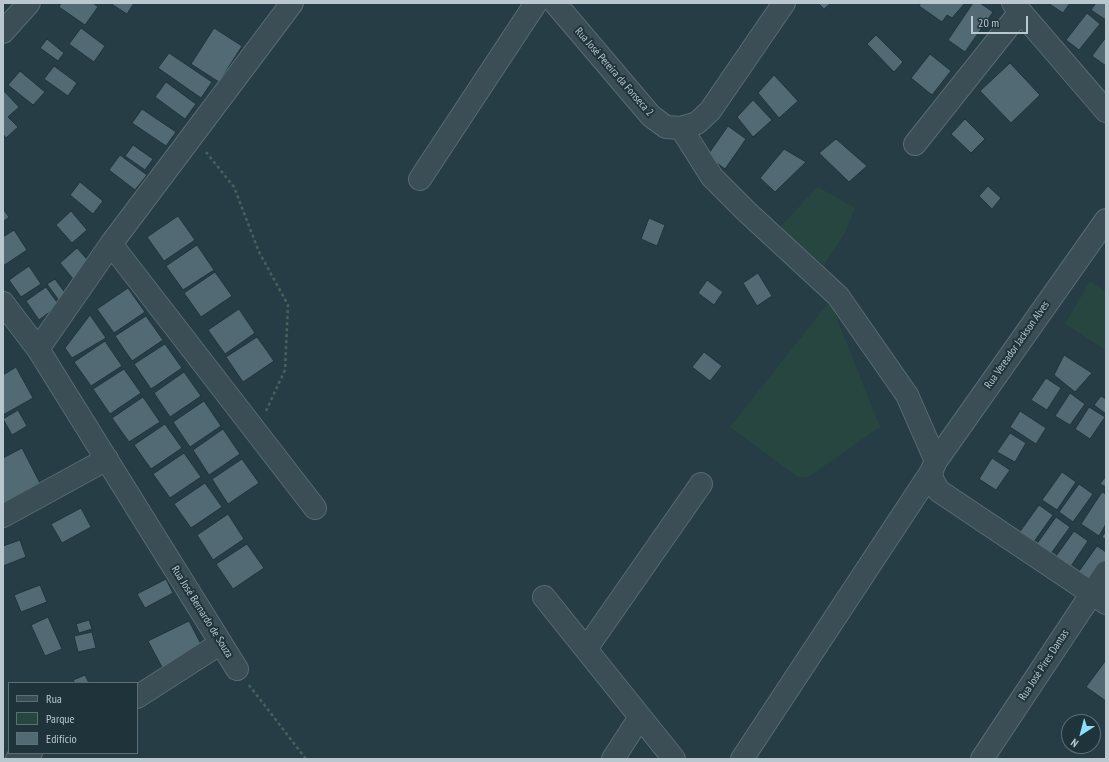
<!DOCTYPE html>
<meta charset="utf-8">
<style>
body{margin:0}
#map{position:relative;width:1109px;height:762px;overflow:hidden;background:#263d45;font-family:"PT Sans Narrow",sans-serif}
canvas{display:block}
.frame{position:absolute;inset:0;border:4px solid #b8c8ce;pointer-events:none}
.legend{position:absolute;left:8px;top:682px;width:130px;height:72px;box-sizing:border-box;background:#1f333a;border:1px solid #5c6f75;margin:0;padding:5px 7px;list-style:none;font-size:12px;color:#b8c8ce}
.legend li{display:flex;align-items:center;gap:8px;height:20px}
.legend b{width:20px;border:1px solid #5c6f75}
.north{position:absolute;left:1061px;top:714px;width:40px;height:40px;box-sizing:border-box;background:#1f333a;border:1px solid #5c6f75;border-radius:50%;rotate:216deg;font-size:11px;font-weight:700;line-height:16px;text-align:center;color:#b8c8ce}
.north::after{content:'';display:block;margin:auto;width:14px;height:18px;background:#8dddfe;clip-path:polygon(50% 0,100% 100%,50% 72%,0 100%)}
.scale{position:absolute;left:971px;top:16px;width:57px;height:18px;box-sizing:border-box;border:2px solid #b8c8ce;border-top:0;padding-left:5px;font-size:12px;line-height:14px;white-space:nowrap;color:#b8c8ce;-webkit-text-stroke:3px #1f333a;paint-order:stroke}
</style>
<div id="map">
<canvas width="1109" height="762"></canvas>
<div class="frame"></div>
<ul class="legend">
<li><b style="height:5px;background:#3b4e55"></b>Rua</li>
<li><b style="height:11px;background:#284640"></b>Parque</li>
<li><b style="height:11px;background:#526a73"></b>Edifício</li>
</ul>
<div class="north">N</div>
<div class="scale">20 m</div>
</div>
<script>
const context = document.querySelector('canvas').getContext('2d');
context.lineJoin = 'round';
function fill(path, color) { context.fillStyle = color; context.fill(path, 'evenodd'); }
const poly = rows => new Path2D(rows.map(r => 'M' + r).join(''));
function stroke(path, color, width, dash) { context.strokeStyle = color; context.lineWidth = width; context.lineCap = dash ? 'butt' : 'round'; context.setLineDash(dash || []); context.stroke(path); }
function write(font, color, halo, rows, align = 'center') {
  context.font = font + ' "PT Sans Narrow",sans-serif'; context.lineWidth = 4; context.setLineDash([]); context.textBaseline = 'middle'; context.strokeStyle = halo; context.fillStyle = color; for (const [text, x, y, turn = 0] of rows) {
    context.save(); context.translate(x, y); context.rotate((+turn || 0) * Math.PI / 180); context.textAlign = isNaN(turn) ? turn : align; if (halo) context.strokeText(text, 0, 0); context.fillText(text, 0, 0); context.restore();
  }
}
const green = poly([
 [818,187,855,208,845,233,824,265,779,228],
 [1090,281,1106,291,1106,350,1065,324],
 [830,301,880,427,808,477,798,477,730,427]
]);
const building = poly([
 [61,3,93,3,98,7,85,25,59,7,61,3],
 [110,3,134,3,127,14,110,3],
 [818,3,831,3,824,9,818,3],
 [921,3,965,3,952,18,947,15,942,22,919,6,921,3],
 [973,3,980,3,993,12,965,52,948,40,973,3],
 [1048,3,1070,3,1063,13,1048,3],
 [1096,3,1106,3,1106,20,1091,10,1096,3],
 [1087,13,1100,24,1079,50,1066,40,1087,13],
 [81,28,105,46,94,62,69,44,81,28],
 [214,28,242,46,219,82,191,64,214,28],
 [876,35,903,62,894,72,867,44,876,35],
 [1106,37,1106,66,1092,56,1106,37],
 [47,39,64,53,58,61,40,48,47,39],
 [169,53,212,82,201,98,158,68,169,53],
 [930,54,951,71,932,95,911,78,930,54],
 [1010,63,1040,95,1011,123,980,91,1010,63],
 [54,66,77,83,68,96,44,79,54,66],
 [20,71,45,92,33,105,8,85,20,71],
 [774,75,798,101,779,118,758,93,774,75],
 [166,82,196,104,185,119,155,97,166,82],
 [3,90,19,107,8,117,18,127,6,138,3,134,3,90],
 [753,100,772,120,753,137,737,117,753,100],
 [142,109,176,132,166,146,132,123,142,109],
 [965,119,985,139,971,153,951,134,965,119],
 [728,126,746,139,725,169,707,156,728,126],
 [836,139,867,166,849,182,819,153,836,139],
 [133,145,153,159,145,170,125,156,133,145],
 [784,149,806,162,775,192,760,178,784,149],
 [120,155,147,175,135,190,109,170,120,155],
 [80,182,103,201,93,214,70,195,80,182],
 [988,186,1001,198,992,209,979,196,988,186],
 [3,209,9,217,3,222,3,209],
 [71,211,87,230,72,243,56,225,71,211],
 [178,216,195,240,164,261,147,237,178,216],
 [649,218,665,225,657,246,641,239,649,218],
 [14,230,27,250,3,266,3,237,14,230],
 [197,245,214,270,183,290,166,266,197,245],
 [77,248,92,265,74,280,60,263,77,248],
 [29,266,41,284,21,297,9,280,29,266],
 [215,272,232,296,201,317,184,293,215,272],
 [758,273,772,296,757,306,743,283,758,273],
 [55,279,68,297,60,302,47,284,55,279],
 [707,280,723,292,714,305,698,293,707,280],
 [46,287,59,305,39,320,26,301,46,287],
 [128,288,145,312,114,333,97,309,128,288],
 [239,309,255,333,225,354,208,330,239,309],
 [90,315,106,338,72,358,65,348,90,315],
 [146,316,163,340,132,361,115,336,146,316],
 [257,337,274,361,243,382,226,357,257,337],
 [105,341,122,366,91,386,74,362,105,341],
 [165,344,182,368,151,389,134,364,165,344],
 [704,352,722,366,710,381,692,367,704,352],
 [1064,355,1092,373,1075,392,1054,375,1064,355],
 [16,367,33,398,3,415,3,375,16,367],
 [124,369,141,393,110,414,93,389,124,369],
 [184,372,201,396,170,417,154,393,184,372],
 [1046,378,1061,388,1047,410,1031,400,1046,378],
 [1070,393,1085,404,1070,425,1055,416,1070,393],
 [1101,396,1106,399,1106,414,1094,405,1101,396],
 [143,397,160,422,129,442,112,418,143,397],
 [204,401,221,426,190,447,173,422,204,401],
 [1089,407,1105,417,1090,439,1075,429,1089,407],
 [18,410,27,426,12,435,3,419,18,410],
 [1020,411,1046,428,1036,444,1010,427,1020,411],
 [165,424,182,448,151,469,134,445,165,424],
 [223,429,240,454,209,475,193,450,223,429],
 [1010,433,1026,443,1015,462,997,452,1010,433],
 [22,448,42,487,3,507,3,458,22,448],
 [184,453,201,477,170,498,153,474,184,453],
 [992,458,1010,470,996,490,979,479,992,458],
 [242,459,259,483,228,504,212,479,242,459],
 [1062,472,1076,482,1057,510,1042,500,1062,472],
 [1106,476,1106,487,1100,484,1106,476],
 [205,483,222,507,191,528,174,504,205,483],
 [1079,484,1093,494,1073,522,1059,512,1079,484],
 [1102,492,1106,494,1106,524,1099,536,1081,524,1102,492],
 [1039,505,1053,515,1033,543,1019,533,1039,505],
 [81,508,91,527,62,543,51,524,81,508],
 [228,514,244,539,213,560,197,535,228,514],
 [1056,517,1070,527,1050,555,1036,545,1056,517],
 [1074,531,1088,541,1069,569,1054,559,1074,531],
 [1106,531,1106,540,1102,537,1106,531],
 [20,540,26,557,3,566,3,546,20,540],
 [247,544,264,568,233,589,216,564,247,544],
 [1097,546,1106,552,1106,568,1093,586,1077,574,1097,546],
 [166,579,173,593,145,608,137,594,166,579],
 [40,585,47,602,21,612,14,595,40,585],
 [48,617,62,649,45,656,31,625,48,617],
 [89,620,92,629,79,633,76,624,89,620],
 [189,621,204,650,164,671,148,641,189,621],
 [92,632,96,648,78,652,74,636,92,632],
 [1106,660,1106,701,1086,687,1106,660],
 [85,675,89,683,75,683,73,680,85,675]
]);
const path = poly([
 [206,152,234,187,259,252,288,305,285,370,266,411],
 [249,685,306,759]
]);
const minor = poly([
 [555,3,651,116,666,127,681,128,697,123,710,111,784,3],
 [1013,3,1106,111],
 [3,32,29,3],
 [681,128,712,177,747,212,838,296,907,395,936,461],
 [915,144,1020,12],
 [420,179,536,3],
 [111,244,315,508],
 [3,303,38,349,237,669],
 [38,349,111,244,292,3],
 [931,472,933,481,939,491,1106,603],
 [3,516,107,459],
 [544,597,674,759],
 [586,649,701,484],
 [137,697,221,643],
 [17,759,31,753],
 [613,759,640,717],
 [742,759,931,472,936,461,1106,220],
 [982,759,1106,572]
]);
const streetNames = [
 ["Rua José Pereira da Fonseca 2",614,72,49],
 ["Rua Vereador Jackson Alves",1017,345,-55],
 ["Rua José Bernardo de Souza",202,612,58],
 ["Rua José Pires Dantas",1044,665,-57]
];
fill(green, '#284640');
fill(building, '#526a73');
stroke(building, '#21353c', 1);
stroke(minor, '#596b72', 24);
stroke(path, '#47625c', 2.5, [3, 3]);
stroke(minor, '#3b4e55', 22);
write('11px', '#b8c8ce', '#1f333a', streetNames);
</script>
